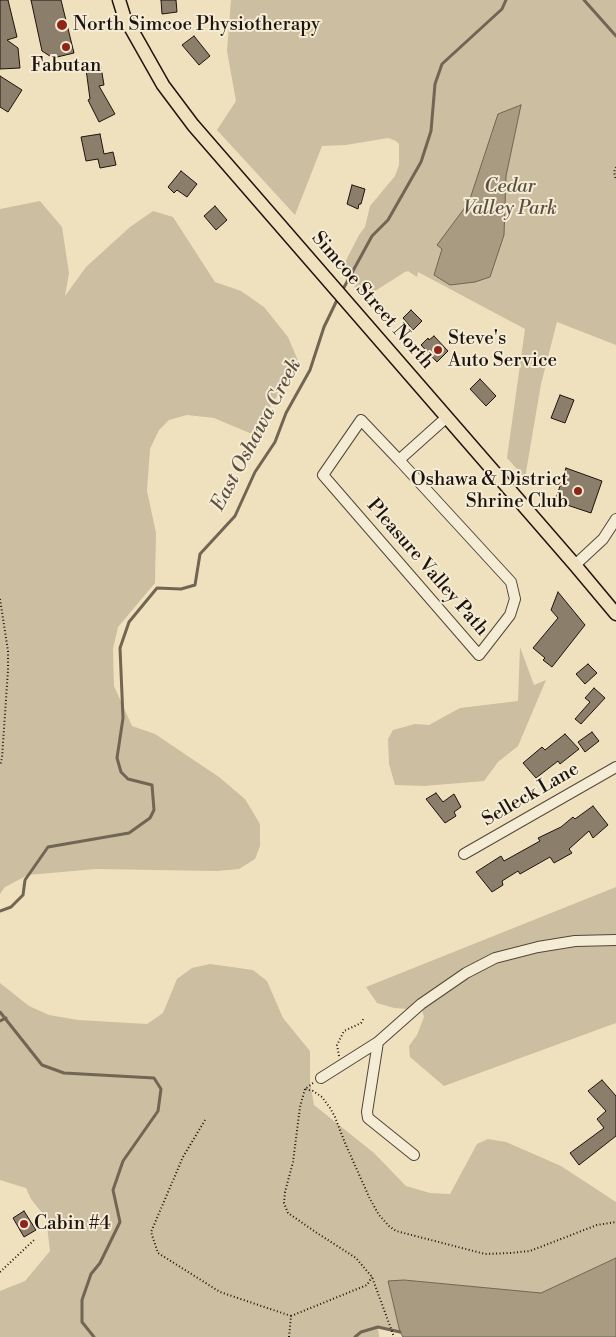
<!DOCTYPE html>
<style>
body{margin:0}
canvas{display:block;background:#efe1be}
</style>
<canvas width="616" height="1337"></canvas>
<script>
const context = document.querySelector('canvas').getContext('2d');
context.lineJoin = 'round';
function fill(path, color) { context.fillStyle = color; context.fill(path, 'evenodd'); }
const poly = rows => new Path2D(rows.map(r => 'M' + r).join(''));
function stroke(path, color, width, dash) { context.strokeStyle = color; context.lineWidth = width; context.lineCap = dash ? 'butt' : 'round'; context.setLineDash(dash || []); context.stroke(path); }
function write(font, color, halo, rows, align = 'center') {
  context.font = font + ' "Libre Bodoni",serif'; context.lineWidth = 4; context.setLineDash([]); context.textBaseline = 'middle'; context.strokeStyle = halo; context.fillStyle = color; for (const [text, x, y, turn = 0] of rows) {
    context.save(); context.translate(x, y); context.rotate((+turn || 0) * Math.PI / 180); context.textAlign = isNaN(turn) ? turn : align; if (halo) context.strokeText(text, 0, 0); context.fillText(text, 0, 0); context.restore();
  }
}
const green = poly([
 [231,0,616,0,616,345,557,322,541,384,525,478,507,458,525,329,418,272,417,277,408,271,405,272,364,298,341,270,359,235,365,227,370,206,395,176,399,165,399,144,396,141,388,138,346,145,322,146,295,215,217,130,236,101,227,51],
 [40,201,62,227,69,273,65,296,86,267,130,227,153,211,173,217,215,282,241,291,264,307,288,337,299,363,252,434,214,418,187,415,169,420,159,430,150,449,147,491,156,533,155,583,118,627,113,649,114,686,132,726,155,734,219,777,245,799,260,824,260,846,255,859,239,869,217,871,96,869,28,875,5,887,0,894,0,209],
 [520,647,534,685,546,680,518,746,498,762,484,781,424,786,395,785,389,764,388,739,393,730,415,724,429,725,460,708,518,701],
 [616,887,616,1023,444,1086,410,1057,409,1046,417,1035,424,1017,422,1010,394,1008,377,1003,366,987],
 [210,964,253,970,267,981,283,1018,310,1051,310,1082,314,1105,374,1153,406,1186,430,1193,450,1194,477,1144,488,1139,506,1142,561,1166,616,1202,616,1258,541,1293,404,1280,388,1282,400,1332,378,1327,379,1337,0,1337,0,1291,25,1281,50,1251,46,1218,31,1199,26,1188,0,1180,0,983,29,1006,49,1015,78,1020,147,1024,163,1013,177,979,192,968]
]);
const water = poly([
 [521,105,506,176,504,235,490,277,475,282,450,285,434,275,442,249,437,245,469,202,498,114,521,105],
 [616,1258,616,1337,403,1337,400,1332,388,1281,404,1280,541,1293,616,1258]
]);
const stream = poly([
 [584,0,616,36],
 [342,291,372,236,388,220,421,162,431,131,435,84,442,64,502,9,506,0],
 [0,911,11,907,23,895,25,880,48,847,129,833,150,818,154,810,152,785,128,779,121,772,117,758,123,718,120,648,129,622,157,588,181,589,195,585,200,554,235,516,255,472,275,442,286,413,310,370,324,327,338,298],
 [0,1012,42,1065,64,1073,154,1078,161,1089,158,1111,123,1161,113,1190,120,1222,100,1263,91,1274,82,1300,82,1322,94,1337],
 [0,1021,6,1018],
 [355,1337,361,1332,378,1327,400,1332]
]);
const building = poly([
 [0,0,8,0,17,37,7,40,18,48,20,68,0,69,0,0],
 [31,0,61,0,74,53,53,58,42,51,31,0],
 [161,0,176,0,177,12,162,14,161,0],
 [194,36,210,56,199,65,182,45,194,36],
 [101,67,104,85,99,86,115,114,99,122,88,100,90,99,86,69,101,67],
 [0,76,22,90,8,112,0,107,0,76],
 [100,134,104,154,113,152,116,165,100,168,98,159,86,161,81,137,100,134],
 [181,171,197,184,187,197,177,190,174,193,168,187,181,171],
 [352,185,365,189,361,204,359,204,358,209,347,204,352,185],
 [215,206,227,220,216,230,204,216,215,206],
 [411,310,422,321,413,330,403,318,411,310],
 [434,336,448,351,437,362,421,345,428,338,429,340,434,336],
 [480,379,496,396,486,406,470,389,480,379],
 [560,395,574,400,565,423,551,418,560,395],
 [566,468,602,481,591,513,555,501,566,468],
 [558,592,585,625,552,667,543,660,545,658,533,648,558,618,551,610,558,592],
 [588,664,597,673,585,684,576,674,588,664],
 [594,688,605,698,581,724,575,719,590,702,585,698,594,688],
 [592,732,599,741,585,752,578,742,592,732],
 [565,734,579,749,560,764,558,761,536,778,523,763,542,747,545,750,565,734],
 [436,793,443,802,454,794,461,807,454,812,456,816,445,823,426,799,436,793],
 [593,806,608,825,593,838,589,831,569,849,572,853,554,863,550,857,520,874,518,871,502,881,503,885,492,892,476,872,501,856,504,861,540,841,538,838,561,827,573,817,575,819,593,806],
 [602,1080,616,1096,616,1136,579,1165,570,1153,604,1128,597,1119,606,1111,588,1091,602,1080],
 [24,1211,36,1230,24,1237,13,1218,24,1211]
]);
const path = poly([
 [616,167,614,172,616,180],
 [0,599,8,651,8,670,2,758,0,766],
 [339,1056,337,1045,344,1031,361,1023,364,1018],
 [313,1083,305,1089,313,1091,322,1097,330,1108,335,1117,345,1143,370,1199,379,1215,389,1226,396,1231,485,1254,510,1253,530,1251,597,1225,616,1222],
 [305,1089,300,1107,293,1162,285,1192,284,1203,288,1213,317,1233,356,1258,372,1277,394,1337],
 [205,1120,183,1157,151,1232,158,1253,220,1292,291,1316],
 [0,1272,34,1240],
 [289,1337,291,1316,367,1285,372,1277]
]);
const minor = poly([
 [399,460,511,582,515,599,510,615,479,655,323,475,361,420,399,460,447,417],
 [575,565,603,539,616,519],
 [464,854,616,767],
 [378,1042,421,1004,466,973,495,958,538,947,575,941,616,940],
 [321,1078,378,1042,367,1112,368,1118,414,1155]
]);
const major = poly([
 [119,0,124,16,163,85,193,125,575,565,616,614]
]);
const markers = [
 [62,25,6,"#8f2418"],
 [66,47,5,"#8f2418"],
 [438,350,5,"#8f2418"],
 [578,491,5,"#8f2418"],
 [24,1224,5,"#8f2418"]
];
const poiNames = [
 ["North Simcoe Physiotherapy",73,25],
 ["Fabutan",66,66,"center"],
 ["Steve's",448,339],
 ["Auto Service",448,361],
 ["Oshawa & District",568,480,"right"],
 ["Shrine Club",568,502,"right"],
 ["Cabin #4",34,1224]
];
const parkNames = [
 ["Cedar",510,187],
 ["Valley Park",510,209]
];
const streetNames = [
 ["Simcoe Street North",372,301,49],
 ["Pleasure Valley Path",427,568,49],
 ["Selleck Lane",531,795,-30]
];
const waterNames = [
 ["East Oshawa Creek",257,435,-62]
];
fill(green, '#ccbea0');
fill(water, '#a89b82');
stroke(water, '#716554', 1);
stroke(stream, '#716554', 3);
fill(building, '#8b7e6a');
stroke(building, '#1f130e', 1);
stroke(minor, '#53463a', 12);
stroke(major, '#1f130e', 15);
stroke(path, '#1f130e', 2, [1, 2.5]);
stroke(minor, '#f5ecd5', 10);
stroke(major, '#efe1be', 12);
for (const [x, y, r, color] of markers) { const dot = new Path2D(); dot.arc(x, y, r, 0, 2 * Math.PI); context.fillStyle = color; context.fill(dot); stroke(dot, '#f5ecd5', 2); }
write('19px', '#1f130e', '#f5ecd5', poiNames, 'left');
write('italic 19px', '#5c4f41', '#f5ecd5', parkNames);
write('19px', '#1f130e', '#f5ecd5', streetNames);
write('italic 20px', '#5d5042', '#f5ecd5', waterNames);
</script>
